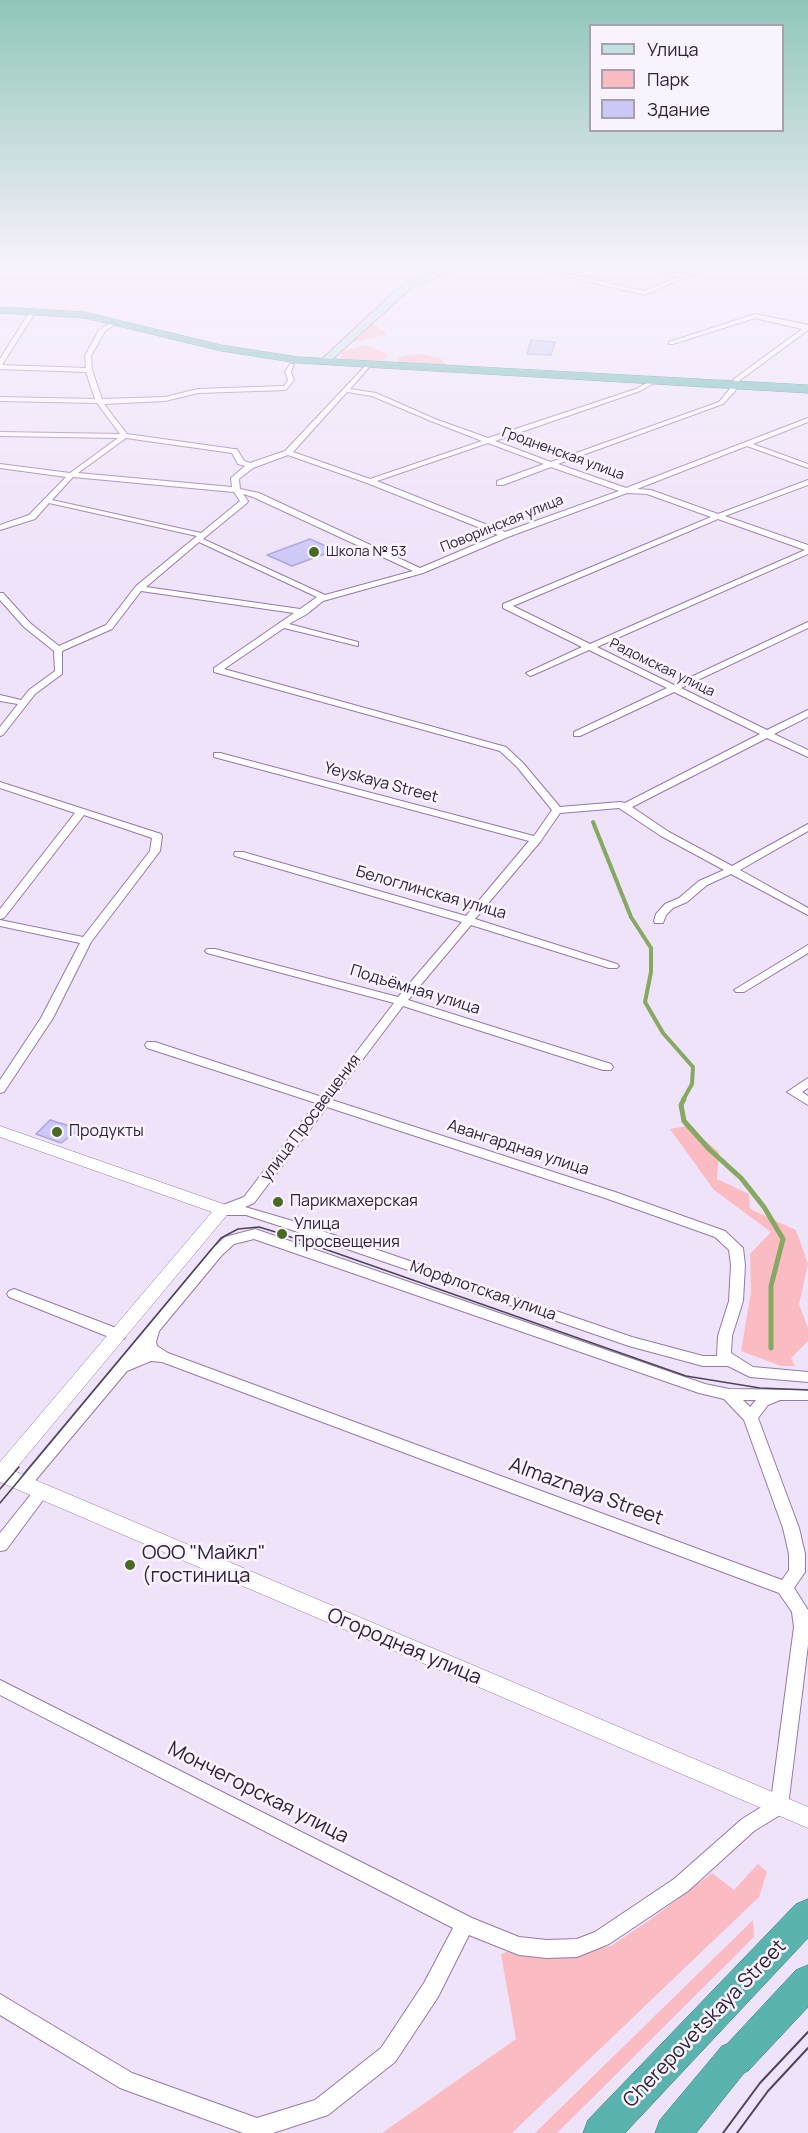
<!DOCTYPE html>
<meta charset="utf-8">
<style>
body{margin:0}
#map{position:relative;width:808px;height:2133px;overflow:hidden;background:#efe3f9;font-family:Manrope,sans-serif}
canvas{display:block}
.legend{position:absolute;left:589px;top:24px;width:195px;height:108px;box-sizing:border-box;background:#f9f3fe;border:2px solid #a8a0af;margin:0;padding:8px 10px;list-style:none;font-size:18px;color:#2f2338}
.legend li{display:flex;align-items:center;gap:12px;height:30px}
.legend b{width:30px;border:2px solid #a8a0af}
</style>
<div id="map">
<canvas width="808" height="2133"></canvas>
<ul class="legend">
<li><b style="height:8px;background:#c1e2e1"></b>Улица</li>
<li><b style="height:16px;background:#fabbc2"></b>Парк</li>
<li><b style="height:16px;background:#cec8f8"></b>Здание</li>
</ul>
</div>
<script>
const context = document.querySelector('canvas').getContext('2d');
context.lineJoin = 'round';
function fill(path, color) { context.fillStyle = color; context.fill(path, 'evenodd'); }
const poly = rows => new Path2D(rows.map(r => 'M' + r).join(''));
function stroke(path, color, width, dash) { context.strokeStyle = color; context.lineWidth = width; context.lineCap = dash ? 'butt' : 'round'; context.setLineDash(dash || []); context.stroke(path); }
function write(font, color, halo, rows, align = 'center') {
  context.font = font + ' Manrope,sans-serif'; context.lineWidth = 5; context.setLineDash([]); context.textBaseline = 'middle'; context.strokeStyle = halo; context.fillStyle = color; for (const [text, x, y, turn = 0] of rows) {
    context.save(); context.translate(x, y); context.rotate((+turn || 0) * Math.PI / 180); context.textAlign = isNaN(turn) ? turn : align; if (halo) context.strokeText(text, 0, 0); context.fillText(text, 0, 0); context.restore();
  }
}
const green = poly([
 [370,323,386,332,386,335,350,343],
 [367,345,389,355,381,362,341,358,341,354,345,350],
 [422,354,440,358,446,365,397,363,399,358,405,355],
 [687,1126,719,1152,717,1179,749,1194,750,1209,796,1230,808,1264,799,1304,808,1328,808,1341,791,1358,795,1366,781,1366,741,1351,751,1292,750,1254,771,1232,714,1190,670,1129],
 [758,1864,767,1872,759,1897,512,2133,382,2133,516,2039,501,1954,513,1950,558,1958,611,1946,651,1919,712,1873,734,1890],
 [753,1920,754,1937,557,2133,535,2133]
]);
const streamFar1 = poly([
 [593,822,631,917,651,948,651,972,645,1002,663,1033,693,1067,692,1084,683,1100]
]);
const stream = poly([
 [684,1099,681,1105,684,1121,709,1149,741,1178,764,1207,783,1239,771,1286,771,1348]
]);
const building = poly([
 [531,340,555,342,551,355,527,354,531,340],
 [310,539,335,550,292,566,267,555,310,539],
 [50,1120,80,1129,61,1143,36,1134,50,1120]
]);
const minor = poly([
 [528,267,537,267,644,291,679,277,638,267,684,274,702,267,709,267,645,295,528,267],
 [33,309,36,311,2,365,86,368,85,356,99,330,113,321,117,321,117,323,105,331,91,356,92,370,102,399,165,397,198,389,284,386,288,380,285,372,290,364,294,364,291,372,294,380,286,390,198,393,165,401,104,404,127,434,234,449,237,449,244,461,250,463,285,451,368,363,371,365,350,389,376,393,435,419,488,438,636,389,652,380,656,380,656,382,640,391,495,441,551,462,719,402,729,390,734,379,802,329,755,318,673,344,669,344,669,342,755,314,808,325,808,330,739,381,735,391,723,404,558,464,626,488,808,418,808,422,753,444,808,464,808,468,747,446,637,489,651,490,718,514,808,480,808,485,725,516,808,545,808,554,597,647,674,685,808,622,808,628,681,688,767,730,808,710,808,717,774,734,808,750,808,757,767,738,632,807,669,832,732,866,808,824,808,831,740,870,808,908,808,915,731,874,707,885,687,902,673,908,666,915,663,923,655,923,654,921,656,914,665,904,679,898,699,881,724,870,661,836,619,808,560,813,540,842,475,919,617,964,619,966,617,968,609,968,471,925,408,1000,611,1064,613,1067,611,1070,603,1070,403,1006,332,1100,615,1192,725,1231,743,1248,745,1265,743,1301,732,1336,731,1353,753,1367,808,1372,808,1382,750,1377,728,1366,703,1366,629,1346,283,1227,246,1215,227,1215,218,1213,216,1210,218,1207,244,1197,316,1103,147,1048,145,1045,147,1042,155,1042,322,1097,394,1003,207,953,205,951,207,949,215,949,398,997,462,922,235,856,234,854,235,852,243,852,466,916,529,841,214,757,214,753,220,753,534,836,552,810,517,767,500,751,214,672,214,668,294,613,141,591,112,629,62,651,62,674,35,694,3,735,0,736,0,727,18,704,0,701,0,695,21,700,29,690,55,671,54,651,24,627,0,600,0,593,3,593,30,623,59,646,106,625,136,586,197,536,49,503,35,519,0,530,0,525,29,515,66,477,0,468,0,464,70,473,118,438,0,436,0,432,120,434,97,403,0,401,0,397,95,399,86,372,0,369,0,359,30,311,33,309],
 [347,392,372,396,431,421,482,441,370,479,293,452,347,392],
 [126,438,232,453,238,464,245,466,231,478,232,487,78,473,126,438],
 [488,443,544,464,497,481,497,485,503,485,551,467,619,491,505,532,377,481,488,443],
 [288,455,367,483,498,535,420,568,259,493,240,489,239,479,253,468,288,455],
 [73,477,234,492,240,501,201,533,52,500,73,477],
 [627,493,647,494,711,517,503,604,503,608,582,647,526,673,530,676,533,675,589,650,667,688,574,732,574,736,580,736,674,692,760,734,625,803,620,802,560,807,523,763,506,747,224,669,284,628,358,646,358,642,289,624,307,614,323,601,423,573,508,537,627,493],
 [243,494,253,497,413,571,325,595,203,539,247,503,248,501,243,494],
 [718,519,805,550,590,644,513,606,718,519],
 [199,542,317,597,300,609,146,587,199,542],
 [327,1107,605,1198,715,1237,729,1250,731,1265,729,1301,718,1336,717,1356,703,1356,632,1337,293,1221,245,1207,254,1203,327,1107],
 [0,782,161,834,162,836,160,851,91,942,53,1018,4,1092,0,1093,0,1080,41,1018,80,943,0,926,0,920,83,937,150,851,152,838,84,815,4,918,0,919,0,909,75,813,0,788,0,782],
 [808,945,808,953,744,992,736,992,734,990,808,945],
 [808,1078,808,1088,802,1092,808,1096,808,1105,787,1092,808,1078],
 [255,1229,705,1384,729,1389,808,1390,808,1400,780,1400,768,1405,758,1418,799,1528,805,1554,805,1572,794,1588,808,1610,808,1645,788,1806,785,1812,754,1831,688,1891,609,1944,577,1957,547,1958,519,1955,469,1935,438,1997,395,2062,328,2115,273,2133,243,2133,120,2088,0,2015,0,1994,132,2073,257,2118,315,2100,381,2048,424,1983,453,1928,0,1695,0,1680,472,1918,519,1937,547,1940,577,1939,595,1932,674,1879,742,1819,771,1801,794,1627,792,1612,779,1593,162,1362,151,1361,127,1371,29,1488,24,1490,19,1488,16,1484,19,1480,212,1249,225,1237,255,1229],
 [254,1239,699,1393,724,1399,744,1420,783,1528,789,1554,789,1570,782,1580,168,1353,157,1346,156,1342,159,1331,222,1255,234,1244,254,1239],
 [743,1400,756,1400,750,1407,743,1400],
 [14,1289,124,1331,126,1335,124,1339,114,1339,9,1297,7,1294,9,1291,14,1289],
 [41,1486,46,1488,49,1492,46,1496,6,1550,0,1551,0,1533,36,1488,41,1486]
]);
const tertiary = poly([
 [0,1126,229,1206,231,1210,14,1471,808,1807,808,1828,0,1482,0,1462,212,1212,0,1137,0,1126]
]);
const secondary = poly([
 [448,267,459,267,411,288,327,364,321,364,321,360,394,292,405,284,448,267]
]);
const trunk = poly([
 [0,307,85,312,221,345,298,357,808,385,808,393,298,363,221,351,85,318,0,313,0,307],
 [808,1899,808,1938,625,2133,583,2133,588,2120,796,1904,808,1899],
 [808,1965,808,2007,748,2071,744,2073,696,2133,655,2133,660,2120,722,2046,727,2044,796,1970,808,1965]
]);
const tramFar1 = poly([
 [0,1489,19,1467],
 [0,1503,221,1238,238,1229,259,1227,282,1234,686,1376,760,1388,808,1390]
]);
const tram = poly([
 [723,2133,760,2083,808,2032],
 [737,2133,768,2091,808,2048]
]);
const markers = [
 [314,552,6,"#496a21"],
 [57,1132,6,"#496a21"],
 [278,1202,6,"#496a21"],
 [282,1234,6,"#496a21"],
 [130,1565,6,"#496a21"]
];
const farStreetnames = [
 ["Гродненская улица",563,454,20],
 ["Поворинская улица",502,524,-22],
 ["Радомская улица",662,668,26]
];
const farPoinames = [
 ["Школа № 53",326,552]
];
const streetNames = [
 ["Yeyskaya Street",381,783,15],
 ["Белоглинская улица",431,893,16],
 ["Подъёмная улица",415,990,17],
 ["улица Просвещения",311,1118,-53],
 ["Авангардная улица",518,1148,18],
 ["Морфлотская улица",483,1291,19]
];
const poiNames = [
 ["Продукты",69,1132],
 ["Парикмахерская",290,1202],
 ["Улица",294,1225],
 ["Просвещения",294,1243]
];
const nearStreetnames = [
 ["Almaznaya Street",586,1492,20],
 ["Огородная улица",404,1647,23],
 ["Мончегорская улица",258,1793,27],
 ["Cherepovetskaya Street",705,2024,-46]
];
const nearPoinames = [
 ["ООО \"Майкл\"",142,1553],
 ["(гостиница",142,1576]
];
fill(green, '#fabbc2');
stroke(streamFar1, '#86a861', 4);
stroke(stream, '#86a861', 5);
fill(building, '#cec8f8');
stroke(building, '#ada5de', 1.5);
stroke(minor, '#9678ab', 2);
stroke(tertiary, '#9678ab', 1);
stroke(secondary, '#9678ab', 2);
stroke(trunk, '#307478', 1);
fill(minor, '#fff');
fill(tertiary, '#fff');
fill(secondary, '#c1e2e1');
fill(trunk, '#5ab3af');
stroke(tramFar1, '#4f4358', 1.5);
stroke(tram, '#4f4358', 2);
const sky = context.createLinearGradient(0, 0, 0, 565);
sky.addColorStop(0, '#8fc6b9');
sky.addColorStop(0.47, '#f8f2fc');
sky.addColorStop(1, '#f8f2fc00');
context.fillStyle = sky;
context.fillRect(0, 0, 808, 565);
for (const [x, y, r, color] of markers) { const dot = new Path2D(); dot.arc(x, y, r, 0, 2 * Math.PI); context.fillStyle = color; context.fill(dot); stroke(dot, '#f9f3fe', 2); }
write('14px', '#2f2338', '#f9f3fe', farStreetnames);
write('14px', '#2f2338', '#f9f3fe', farPoinames, 'left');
write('16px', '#2f2338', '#f9f3fe', streetNames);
write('16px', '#2f2338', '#f9f3fe', poiNames, 'left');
write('20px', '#2f2338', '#f9f3fe', nearStreetnames);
write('20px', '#2f2338', '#f9f3fe', nearPoinames, 'left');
</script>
